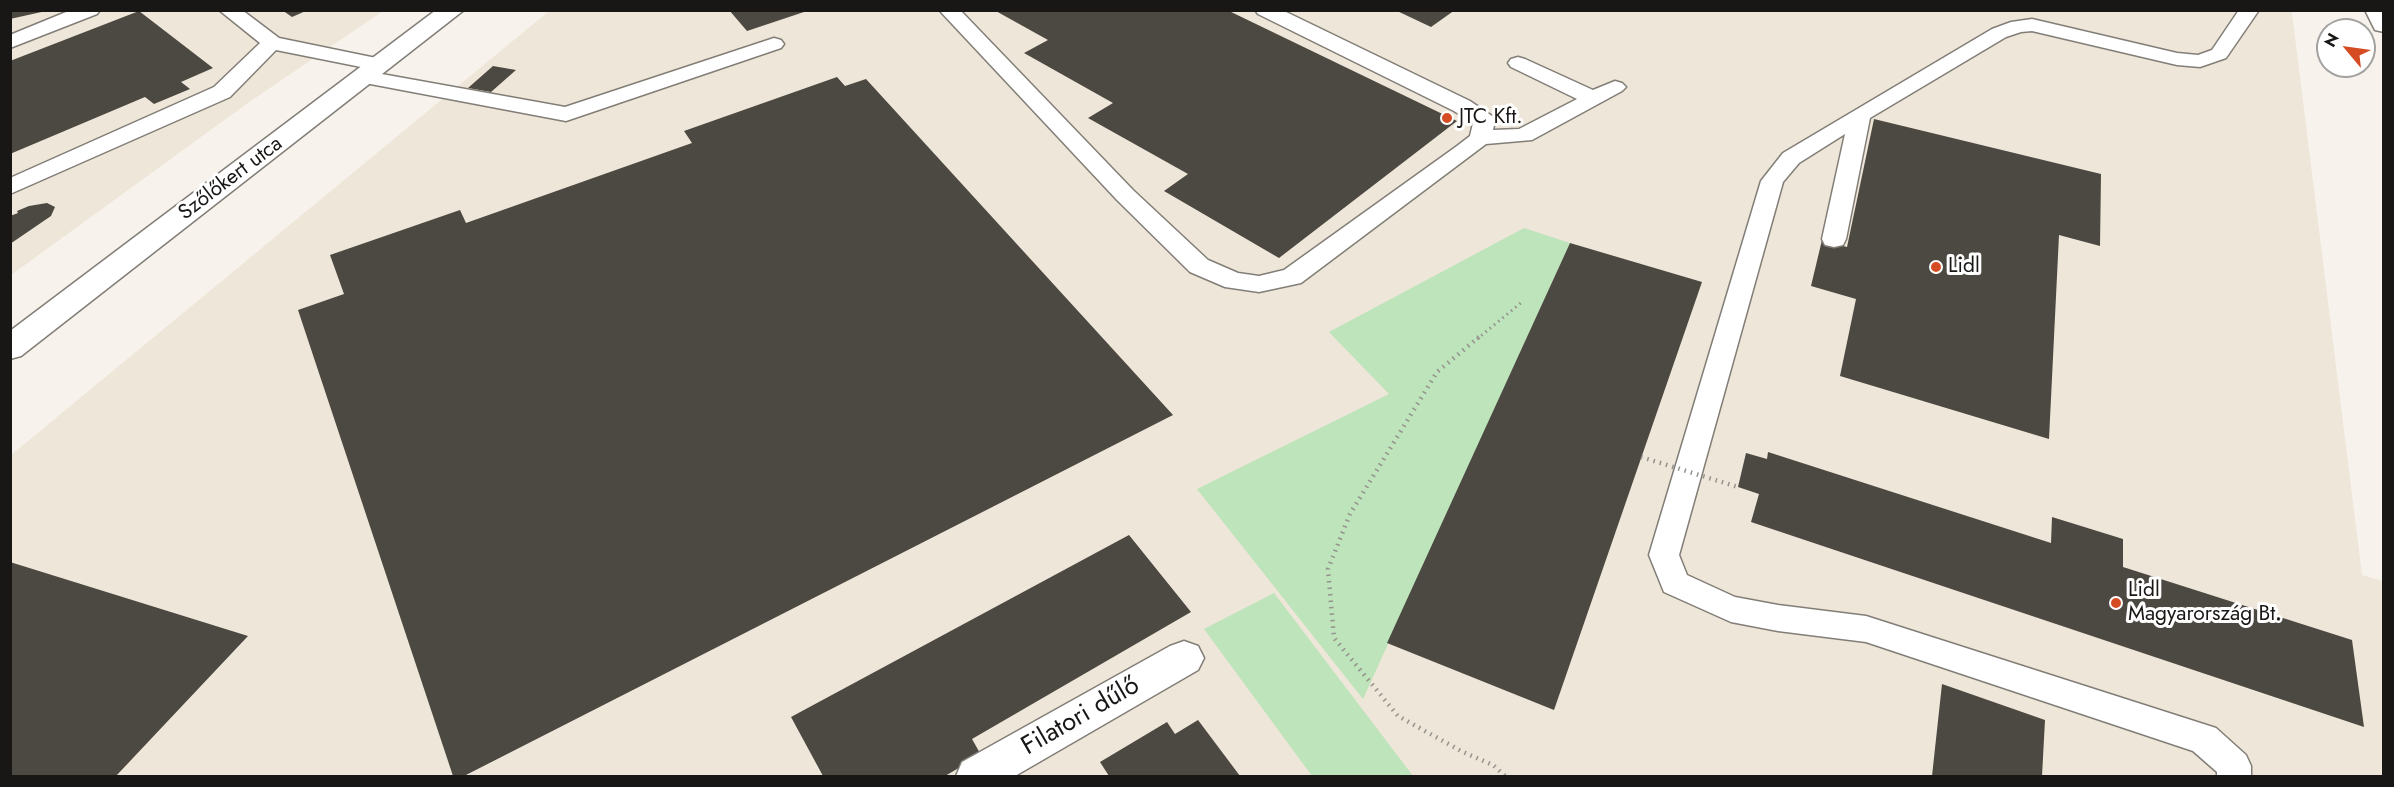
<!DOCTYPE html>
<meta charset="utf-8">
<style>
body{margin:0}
#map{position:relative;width:2394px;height:787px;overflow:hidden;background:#f7f2eb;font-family:Jost,sans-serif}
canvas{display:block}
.frame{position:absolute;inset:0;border:12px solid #191715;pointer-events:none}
.north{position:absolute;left:2316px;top:18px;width:60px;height:60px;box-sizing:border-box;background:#fff;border:2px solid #a3a2a1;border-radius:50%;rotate:299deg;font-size:16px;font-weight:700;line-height:24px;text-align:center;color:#191715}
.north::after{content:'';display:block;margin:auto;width:21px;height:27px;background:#d54c23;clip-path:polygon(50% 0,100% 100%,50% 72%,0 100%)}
</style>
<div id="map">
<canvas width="2394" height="787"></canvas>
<div class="frame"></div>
<div class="north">N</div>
</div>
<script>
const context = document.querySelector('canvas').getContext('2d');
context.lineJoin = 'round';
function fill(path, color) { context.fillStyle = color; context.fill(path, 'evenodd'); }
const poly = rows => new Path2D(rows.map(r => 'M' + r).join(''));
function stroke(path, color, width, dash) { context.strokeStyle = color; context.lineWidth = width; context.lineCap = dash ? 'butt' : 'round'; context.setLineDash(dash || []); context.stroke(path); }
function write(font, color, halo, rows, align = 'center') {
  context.font = font + ' Jost,sans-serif'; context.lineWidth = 6; context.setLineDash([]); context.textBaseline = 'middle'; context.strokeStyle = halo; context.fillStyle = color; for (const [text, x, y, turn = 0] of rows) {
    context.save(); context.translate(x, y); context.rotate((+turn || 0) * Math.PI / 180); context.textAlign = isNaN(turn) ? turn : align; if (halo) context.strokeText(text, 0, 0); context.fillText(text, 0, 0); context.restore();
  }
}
const built = poly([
 [2284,10,2292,13,2362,575,2383,581,2383,776,11,776,11,455,549,11],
 [11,11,383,11,245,105,11,275]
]);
const green = poly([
 [1524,228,1570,243,1363,699,1197,489,1389,394,1329,332],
 [1274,593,1413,776,1312,776,1204,629]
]);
const building = poly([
 [10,10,46,10,46,11,10,19],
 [282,10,308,10,292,17],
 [729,10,807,10,807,11,747,31],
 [994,10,1227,10,1457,121,1279,258,1164,191,1188,174,1088,118,1113,103,1024,53,1048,40],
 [1395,10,1455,10,1431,27],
 [139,11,213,68,181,82,190,89,154,104,145,97,10,154,10,61],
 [493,66,516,70,491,92,468,88],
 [837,77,845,86,866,79,1173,415,464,776,453,776,298,310,344,294,330,255,460,210,466,223,692,143,684,131],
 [1874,119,2101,174,2100,246,2059,235,2049,439,1840,376,1856,299,1811,286,1822,240,1847,247],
 [47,203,55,207,51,216,10,244,10,216,18,213,17,211,29,206],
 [1570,243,1702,282,1554,710,1387,643],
 [1768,452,2051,543,2052,517,2123,539,2123,567,2352,640,2364,727,1751,522,1759,494,1738,487,1746,453,1767,459],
 [1129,535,1191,612,972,739,981,755,945,776,823,776,791,717],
 [10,562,248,636,116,776,10,776],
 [1942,684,2045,720,2042,776,1932,776],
 [1198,720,1240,776,1109,776,1100,762,1167,722,1175,734]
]);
const pathFar1 = poly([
 [1477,339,1522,302]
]);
const path = poly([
 [1479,337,1437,372,1350,514,1328,569,1334,638,1398,716,1463,752,1493,765,1505,776]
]);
const service = poly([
 [71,10,100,10,97,14,10,48,10,35,71,10],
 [219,10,242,10,279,38,381,59,388,61,391,65,388,69,381,71,276,50,230,97,10,194,10,178,214,87,260,43,219,10],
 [939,10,960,10,1133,190,1208,260,1238,273,1259,276,1284,270,1457,146,1470,136,1473,123,1454,111,1258,14,1255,10,1282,10,1470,101,1492,116,1495,121,1493,130,1519,129,1577,99,1511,67,1508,63,1511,59,1518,57,1525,59,1593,90,1615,81,1622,83,1626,87,1622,91,1532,140,1486,144,1301,283,1259,292,1225,287,1190,272,1117,200,939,10],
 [2239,10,2259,10,2226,58,2200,67,2177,65,2032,31,2021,32,2006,37,1870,118,1846,239,1843,245,1834,247,1825,245,1822,239,1845,134,1799,163,1783,182,1679,555,1687,575,1735,597,1778,605,1866,616,2216,728,2246,755,2251,766,2251,776,2217,776,2217,772,2193,751,1866,642,1778,631,1731,622,1664,592,1649,555,1761,181,1783,153,1992,29,2011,22,2032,19,2177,53,2198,55,2212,50,2239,10],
 [774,38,781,40,784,44,781,48,566,121,365,83,358,81,355,77,358,73,365,71,565,107,774,38]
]);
const minor = poly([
 [436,10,464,10,21,356,10,359,10,331,436,10],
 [2365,10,2384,10,2384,32,2375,30,2365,10],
 [1184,641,1198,646,1204,658,1198,670,1015,776,956,776,962,762,1170,646,1184,641]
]);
const pathBridge = poly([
 [1641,457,1738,487]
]);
const markers = [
 [1447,118,6,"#d54c23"],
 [1936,267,6,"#d54c23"],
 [2116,603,6,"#d54c23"]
];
const poiNames = [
 ["JTC Kft.",1459,118],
 ["Lidl",1948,267],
 ["Lidl",2128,591],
 ["Magyarország Bt.",2128,615]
];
const streetNames = [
 ["Szőlőkert utca",231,179,-37]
];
const nearStreetnames = [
 ["Filatori dűlő",1081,717,-30]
];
fill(built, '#eee6d8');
fill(green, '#bde4ba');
fill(building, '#4c4842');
stroke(service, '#827e77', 3);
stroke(minor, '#827e77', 3);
stroke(pathFar1, '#96928d', 3, [1.5, 4]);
stroke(path, '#96928d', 4.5, [1.5, 5]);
fill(service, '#fff');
fill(minor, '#fff');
stroke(pathBridge, '#96928d', 4.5, [1.5, 5]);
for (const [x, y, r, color] of markers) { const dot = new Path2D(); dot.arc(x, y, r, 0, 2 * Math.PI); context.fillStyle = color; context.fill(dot); stroke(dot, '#fff', 2); }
write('21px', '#191715', '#fff', poiNames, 'left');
write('21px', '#191715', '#fff', streetNames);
write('26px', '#191715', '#fff', nearStreetnames);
</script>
